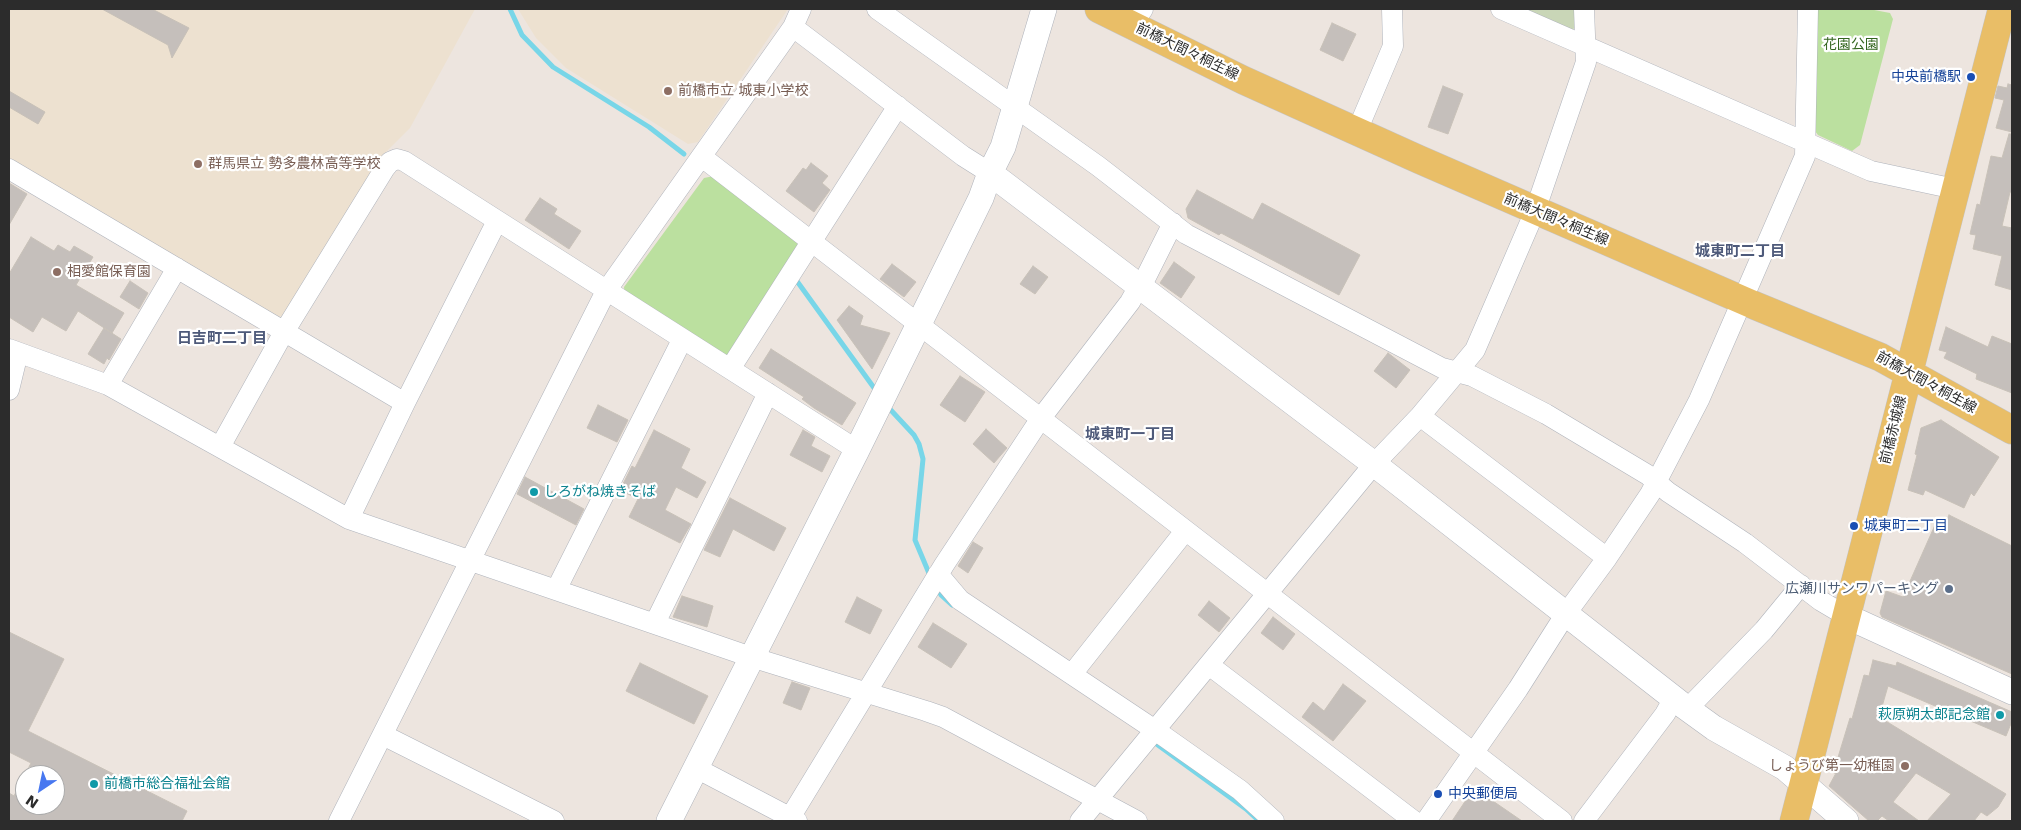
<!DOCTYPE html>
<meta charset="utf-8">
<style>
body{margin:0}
#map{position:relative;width:2021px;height:830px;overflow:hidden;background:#ede5df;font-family:"DejaVu Sans",sans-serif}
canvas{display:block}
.frame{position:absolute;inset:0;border:10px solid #2c2c2c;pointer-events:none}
.north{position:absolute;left:15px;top:765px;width:50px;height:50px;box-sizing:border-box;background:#fff;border:1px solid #ababab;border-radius:50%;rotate:214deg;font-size:14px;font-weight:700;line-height:20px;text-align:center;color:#2c2c2c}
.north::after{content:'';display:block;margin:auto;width:18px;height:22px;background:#4878f0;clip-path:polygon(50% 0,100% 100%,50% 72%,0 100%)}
</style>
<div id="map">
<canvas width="2021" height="830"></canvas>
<div class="frame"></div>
<div class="north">N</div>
</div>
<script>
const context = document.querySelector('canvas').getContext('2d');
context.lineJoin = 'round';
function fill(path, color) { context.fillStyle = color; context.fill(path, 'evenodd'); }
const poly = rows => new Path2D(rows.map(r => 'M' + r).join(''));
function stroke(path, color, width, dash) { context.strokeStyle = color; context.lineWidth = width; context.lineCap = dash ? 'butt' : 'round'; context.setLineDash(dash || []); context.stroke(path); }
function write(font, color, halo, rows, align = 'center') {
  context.font = font + ' "DejaVu Sans","Noto Sans JP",sans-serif'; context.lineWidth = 4.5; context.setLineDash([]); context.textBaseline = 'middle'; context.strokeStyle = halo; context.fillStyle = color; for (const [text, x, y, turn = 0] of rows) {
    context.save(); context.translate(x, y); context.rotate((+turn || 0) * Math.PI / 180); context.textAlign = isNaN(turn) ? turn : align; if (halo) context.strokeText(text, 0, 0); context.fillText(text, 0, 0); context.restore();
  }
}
const education = poly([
 [9,9,475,9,410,128,385,153,285,316,276,317,9,158],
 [518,9,788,9,698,142,688,144,566,68,536,38]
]);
const green = poly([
 [1816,9,1869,9,1890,13,1893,19,1860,145,1852,151,1818,135,1815,131],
 [714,176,798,240,798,247,731,355,722,356,625,297,624,287,704,178]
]);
const cemetery = poly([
 [1518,9,1577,9,1577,27,1569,31]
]);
const stream = poly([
 [510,9,522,35,553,67,649,127,684,154],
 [794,277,877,392],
 [888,407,914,435,919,444,923,459,915,540,931,578],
 [937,587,941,595,952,605],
 [1151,740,1246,809,1259,821]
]);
const building = poly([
 [102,9,152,9,189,28,172,58,168,45,102,9],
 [1332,23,1356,34,1343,61,1320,50,1332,23],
 [2008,84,2012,85,2012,132,1996,128,2004,100,1995,98,1998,86,2007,88,2008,84],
 [1443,86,1463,94,1448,134,1428,127,1443,86],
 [9,91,45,112,38,124,9,107,9,91],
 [2009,134,2012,134,2012,192,2010,192,2002,226,2012,228,2012,290,1995,285,2002,256,1973,249,1976,235,1970,234,1977,204,1980,205,1991,156,2002,158,2009,134],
 [811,163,828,176,822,183,830,190,814,212,786,191,803,168,806,170,811,163],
 [9,183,27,194,9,225,9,183],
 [1197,190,1253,220,1262,203,1360,255,1339,295,1221,233,1219,235,1188,218,1186,209,1197,190],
 [540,198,557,209,554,214,581,231,569,249,525,220,540,198],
 [31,237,54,251,58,245,70,252,74,246,93,257,76,285,124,313,112,333,78,311,66,331,42,317,33,332,9,317,9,274,31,237],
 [1174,262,1195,277,1181,298,1160,283,1174,262],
 [892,264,916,282,904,297,880,279,892,264],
 [1033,266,1048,277,1035,294,1020,284,1033,266],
 [130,281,148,293,139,309,120,297,130,281],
 [849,306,863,316,860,325,890,333,872,369,837,320,849,306],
 [1946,327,1988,347,1992,336,2012,344,2012,393,1976,379,1977,374,1944,358,1947,352,1939,350,1946,327],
 [104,328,121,339,109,360,107,358,104,364,88,354,104,328],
 [771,349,856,403,842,425,814,408,802,399,804,397,759,368,771,349],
 [1388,353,1410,370,1396,388,1374,371,1388,353],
 [960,376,985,392,965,422,940,405,960,376],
 [598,405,628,420,617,442,587,428,598,405],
 [1941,420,1999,457,1974,496,1971,493,1964,508,1925,490,1923,495,1908,490,1917,455,1915,454,1921,428,1941,420],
 [986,429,1007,448,994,463,973,444,986,429],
 [654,430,690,449,681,468,706,482,697,498,676,487,665,510,691,524,680,543,629,517,638,499,620,490,632,466,635,468,654,430],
 [803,430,815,437,811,446,830,456,822,472,790,455,803,430],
 [525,477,584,509,576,525,517,494,525,477],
 [730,498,786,528,774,551,733,529,720,557,704,550,730,498],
 [1949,515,2012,546,2012,674,1882,617,1880,613,1886,591,1903,597,1935,525,1943,529,1949,515],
 [973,542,983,548,968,573,958,566,973,542],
 [682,596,713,606,707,627,673,617,682,596],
 [857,597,882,610,870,634,845,622,857,597],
 [1209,601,1230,618,1219,632,1198,615,1209,601],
 [1273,617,1295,634,1283,650,1261,633,1273,617],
 [933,623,967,644,951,668,918,647,933,623],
 [9,632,64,659,28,731,187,811,182,821,9,821,9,793,14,796,31,763,9,752,9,632],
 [25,775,55,775,55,805,25,805,25,775],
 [1873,660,1896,666,1897,662,2012,712,2012,721,2006,736,1888,686,1879,717,2006,794,1998,807,1987,816,1981,812,1974,821,1927,821,1951,794,1916,773,1893,802,1919,821,1889,821,1882,816,1877,821,1869,821,1829,786,1836,773,1834,773,1839,754,1850,718,1852,719,1864,675,1869,676,1873,660],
 [640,663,708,696,694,724,626,691,640,663],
 [792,682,810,688,801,710,783,703,792,682],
 [1343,684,1366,701,1333,741,1302,717,1313,702,1324,711,1343,684],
 [1474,788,1522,821,1452,821,1474,788]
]);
const minor = poly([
 [877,9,1098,166,1186,234,1442,368,1472,376,1546,414,1648,475,1668,492,1745,543,1821,601,1848,617],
 [1501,9,1871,171,1955,189],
 [1132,24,1143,9],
 [793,27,801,9],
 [1357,131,1393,46,1392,9],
 [702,157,1562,821],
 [9,169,405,403],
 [9,349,108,385,349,519,751,657,926,711,943,717,1137,821],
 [730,369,898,106],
 [108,385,177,268],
 [9,390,18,353],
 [1420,416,1607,558],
 [220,447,284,332,385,168,390,162,397,159,404,161,857,450],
 [349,519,405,403,497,221],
 [938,574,960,600,1155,730,1240,790,1274,821],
 [556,590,682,340],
 [655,623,768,393],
 [1209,665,1414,821],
 [1072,674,1185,531],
 [1685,707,1694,702,1764,630,1801,585],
 [383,735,554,821],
 [696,768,797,821],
 [339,821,606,291,793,27,963,156,990,173],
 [788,821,944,565,1041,418,1130,302,1139,286,1146,277,1173,223],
 [1080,821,1374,464,1420,416,1475,350,1535,211,1586,62,1584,9],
 [1426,821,1518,689,1565,615,1607,558,1650,494,1699,400,1805,156,1808,9],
 [1584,821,1665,714,1674,698]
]);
const tertiary = poly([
 [990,173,1374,464,1685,707,1714,728,1785,768,1846,821],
 [1848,617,2012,692],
 [669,821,857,450,981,198,990,173,1003,147,1044,9]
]);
const primary = poly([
 [1099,9,1243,80,1418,159,1756,306,1880,357,2012,430],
 [1794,821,2002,9]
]);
const markers = [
 [1971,77,5,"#1a4fb4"],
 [668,91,5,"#8d6e63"],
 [198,164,5,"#8d6e63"],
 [57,272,5,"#8d6e63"],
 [534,492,5,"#0f9aa8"],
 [1854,526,5,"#1a4fb4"],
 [1949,589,5,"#5c6f8a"],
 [2000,715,5,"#0f9aa8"],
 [1905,766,5,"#8d6e63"],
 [94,784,5,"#0f9aa8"],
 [1438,794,5,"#1a4fb4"]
];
const parkNames = [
 ["花園公園",1851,45]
];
const streetNames = [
 ["前橋大間々桐生線",1187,52,26],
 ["前橋大間々桐生線",1556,220,23],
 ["前橋大間々桐生線",1926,383,29],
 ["前橋赤城線",1894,430,-76]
];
const transitNames = [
 ["中央前橋駅",1961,77,"right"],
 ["城東町二丁目",1864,526],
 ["中央郵便局",1448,794]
];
const educationNames = [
 ["前橋市立 城東小学校",678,91],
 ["群馬県立 勢多農林高等学校",208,164],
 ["相愛館保育園",67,272],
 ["しょうび第一幼稚園",1895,766,"right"]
];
const cultureNames = [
 ["しろがね焼きそば",544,492],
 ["萩原朔太郎記念館",1990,715,"right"],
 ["前橋市総合福祉会館",104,784]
];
const serviceNames = [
 ["広瀬川サンワパーキング",1939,589]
];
const neighbourhoodNames = [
 ["城東町二丁目",1740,252],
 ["日吉町二丁目",222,339],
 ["城東町一丁目",1130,435]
];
fill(education, '#ede1d0');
fill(green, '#bbe09f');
fill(cemetery, '#c9d6b7');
stroke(stream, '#78d6e8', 5);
fill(building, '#c5bfbb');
stroke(building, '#c8c1b8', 1);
stroke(minor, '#afb3bb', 21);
stroke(tertiary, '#afb3bb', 26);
stroke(primary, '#c4c4c4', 29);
stroke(minor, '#fff', 20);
stroke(tertiary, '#fff', 25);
stroke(primary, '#e9be67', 28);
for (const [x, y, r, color] of markers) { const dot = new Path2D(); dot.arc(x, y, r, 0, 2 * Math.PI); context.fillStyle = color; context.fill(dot); stroke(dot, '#fff', 2); }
write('14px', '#34661f', '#fff', parkNames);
write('14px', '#2c2c2c', '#fff', streetNames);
write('14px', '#164399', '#fff', transitNames, 'left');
write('14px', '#785e54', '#fff', educationNames, 'left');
write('14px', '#0d838f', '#fff', cultureNames, 'left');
write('14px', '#4e5e75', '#fff', serviceNames, 'right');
write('bold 15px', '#4e5a7a', '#fff', neighbourhoodNames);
</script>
